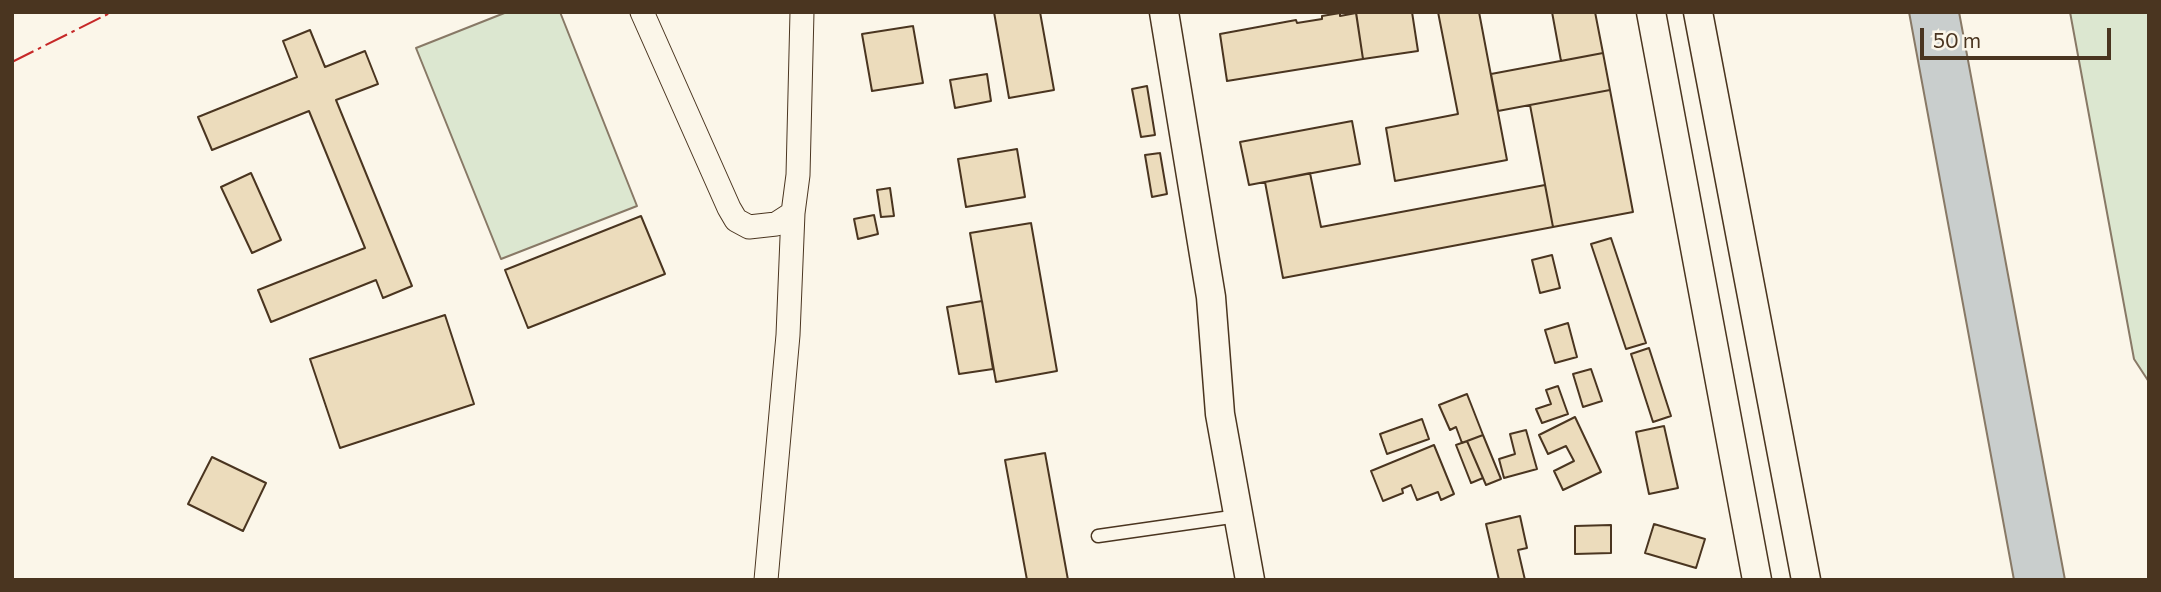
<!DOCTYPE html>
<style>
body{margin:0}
#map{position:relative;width:2161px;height:592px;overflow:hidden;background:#fbf6e9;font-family:Commissioner,sans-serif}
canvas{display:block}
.frame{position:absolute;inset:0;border:14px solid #4a3520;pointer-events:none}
.scale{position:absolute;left:1920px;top:28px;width:191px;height:32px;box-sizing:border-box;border:4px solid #4a3520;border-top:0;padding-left:9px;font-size:21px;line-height:24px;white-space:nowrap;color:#4a3520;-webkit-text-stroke:5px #fbf6e9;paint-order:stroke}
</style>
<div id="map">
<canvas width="2161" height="592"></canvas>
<div class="frame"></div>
<div class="scale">50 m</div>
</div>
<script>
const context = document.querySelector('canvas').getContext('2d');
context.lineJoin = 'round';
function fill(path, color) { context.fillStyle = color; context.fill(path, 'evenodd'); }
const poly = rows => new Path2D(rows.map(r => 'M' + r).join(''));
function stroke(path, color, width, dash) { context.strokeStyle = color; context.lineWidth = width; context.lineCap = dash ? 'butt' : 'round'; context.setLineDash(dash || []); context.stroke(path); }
const green = poly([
 [507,12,560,12,637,206,501,259,416,48,507,12],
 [2070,12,2149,12,2149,382,2134,359,2070,12]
]);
const water = poly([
 [1909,12,1959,12,2065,580,2014,580,1909,12]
]);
const building = poly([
 [994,12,1040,12,1054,90,1009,98,994,12],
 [1412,12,1418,51,1363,59,1356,12,1412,12],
 [1438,12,1479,12,1507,160,1395,181,1386,128,1458,114,1438,12],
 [1552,12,1595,12,1603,53,1561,61,1552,12],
 [1340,13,1340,16,1356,13,1363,59,1227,81,1220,34,1296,20,1297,23,1322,19,1322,16,1340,13],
 [913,26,923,83,872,91,862,34,913,26],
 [310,30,325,67,365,51,378,84,336,100,412,286,383,298,376,280,271,322,258,290,365,248,309,111,212,150,198,117,297,77,283,41,310,30],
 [1603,53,1610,90,1498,111,1491,74,1603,53],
 [987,74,991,101,955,108,950,80,987,74],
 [1147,86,1155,135,1141,137,1132,89,1147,86],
 [1610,90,1633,212,1553,227,1530,105,1610,90],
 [1352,121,1360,164,1249,185,1240,142,1352,121],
 [1017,149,1025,197,966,207,958,159,1017,149],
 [1160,153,1167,194,1152,197,1145,155,1160,153],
 [251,173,281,240,252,253,221,187,251,173],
 [1310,173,1321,227,1545,185,1553,227,1283,278,1265,182,1310,173],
 [890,188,894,216,881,217,877,190,890,188],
 [874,215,878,234,858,239,854,219,874,215],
 [641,216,665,274,528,328,505,270,641,216],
 [1031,223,1057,371,996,382,970,233,1031,223],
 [1611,238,1646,343,1626,349,1591,244,1611,238],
 [1552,255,1560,288,1540,293,1532,260,1552,255],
 [982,301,993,369,959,374,947,307,982,301],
 [445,315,474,404,340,448,310,359,445,315],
 [1568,323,1577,357,1555,363,1545,330,1568,323],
 [1649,348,1671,416,1653,422,1631,354,1649,348],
 [1591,369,1602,401,1583,407,1573,374,1591,369],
 [1558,386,1568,414,1542,423,1536,409,1551,404,1546,390,1558,386],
 [1467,394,1483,435,1462,443,1456,427,1450,430,1439,405,1467,394],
 [1575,417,1601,472,1563,490,1554,471,1574,461,1566,446,1548,454,1539,435,1575,417],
 [1422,419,1429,439,1387,454,1380,434,1422,419],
 [1664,426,1678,488,1649,494,1636,432,1664,426],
 [1526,430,1537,469,1504,478,1499,459,1515,454,1510,434,1526,430],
 [1483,435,1501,479,1486,485,1467,441,1483,435],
 [1467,441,1483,478,1471,483,1456,445,1467,441],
 [1434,445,1454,494,1441,500,1438,492,1417,500,1411,485,1402,489,1403,493,1383,501,1371,471,1434,445],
 [1045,453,1068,580,1027,580,1005,460,1045,453],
 [212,457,266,483,243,531,188,504,212,457],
 [1520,516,1527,548,1518,550,1525,580,1499,580,1486,524,1520,516],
 [1654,524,1705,539,1696,568,1645,553,1654,524],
 [1611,525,1611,553,1575,554,1575,526,1611,525]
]);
const service = poly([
 [1098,536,1238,516]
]);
const minor = poly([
 [642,12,729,208,736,220,749,227,776,224,793,213,798,175,802,12],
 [766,580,788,335,793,213]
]);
const tertiary = poly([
 [1164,12,1211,297,1220,414,1250,580],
 [1651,12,1757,580],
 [1698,12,1806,580]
]);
const power = poly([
 [12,62,112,12]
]);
fill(green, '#dce7d0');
stroke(green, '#887966', 2);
fill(water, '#c9cecd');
stroke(water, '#887966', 2);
fill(building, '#ecdcbc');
stroke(building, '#4a3520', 2);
stroke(service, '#4a3520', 15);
stroke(minor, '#4a3520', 25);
stroke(tertiary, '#4a3520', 31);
stroke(service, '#fbf6e9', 12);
stroke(minor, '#fbf6e9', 23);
stroke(tertiary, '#fbf6e9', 28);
stroke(power, '#c62828', 2, [24, 5, 3.5, 5]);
</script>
